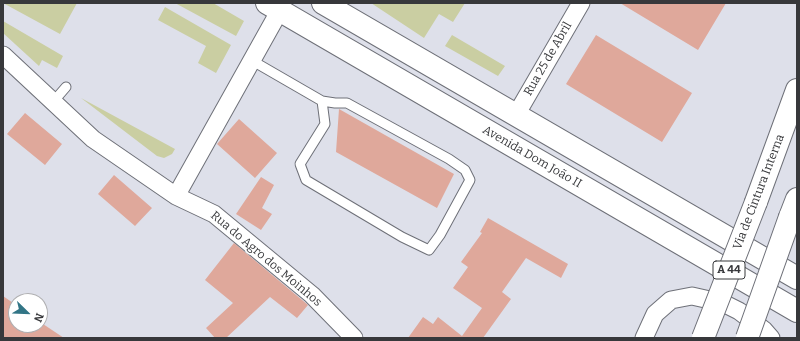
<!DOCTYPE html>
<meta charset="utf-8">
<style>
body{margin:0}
#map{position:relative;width:800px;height:341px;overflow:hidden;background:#dee0ea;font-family:Bitter,serif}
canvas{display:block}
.frame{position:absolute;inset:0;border:4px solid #37383b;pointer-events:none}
.north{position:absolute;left:8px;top:293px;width:40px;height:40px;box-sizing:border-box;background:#fff;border:1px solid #afafb1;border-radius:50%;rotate:113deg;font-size:11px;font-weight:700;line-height:16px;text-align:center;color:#37383b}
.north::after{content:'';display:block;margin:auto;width:14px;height:18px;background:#327586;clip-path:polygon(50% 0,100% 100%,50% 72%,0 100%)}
</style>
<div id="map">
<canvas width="800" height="341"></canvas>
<div class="frame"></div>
<div class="north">N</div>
</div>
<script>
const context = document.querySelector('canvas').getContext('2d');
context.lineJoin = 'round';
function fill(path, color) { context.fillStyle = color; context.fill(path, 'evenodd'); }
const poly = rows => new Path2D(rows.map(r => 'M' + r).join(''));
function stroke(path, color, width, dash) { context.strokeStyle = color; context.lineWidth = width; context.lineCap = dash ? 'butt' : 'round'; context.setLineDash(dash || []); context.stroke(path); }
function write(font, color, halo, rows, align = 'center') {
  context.font = font + ' Bitter,serif'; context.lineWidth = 3.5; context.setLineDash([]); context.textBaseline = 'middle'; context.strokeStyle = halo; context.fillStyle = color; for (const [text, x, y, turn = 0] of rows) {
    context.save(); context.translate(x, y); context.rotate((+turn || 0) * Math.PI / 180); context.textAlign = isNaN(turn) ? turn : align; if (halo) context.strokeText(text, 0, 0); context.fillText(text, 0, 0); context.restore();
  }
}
const green = poly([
 [3,3,77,3,60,34],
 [175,3,213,3,244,21,236,36],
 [371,3,465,3,453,22,439,14,424,38],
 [165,7,231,45,216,73,198,63,206,46,158,20],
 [3,21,63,56,57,68,42,60,39,66,3,33],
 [452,35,505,66,498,76,445,46],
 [81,98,175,149,172,154,164,158,157,156]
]);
const building = poly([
 [620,3,726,3,698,50],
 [596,35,692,93,662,142,566,84],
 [339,109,454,174,437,208,336,152],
 [25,113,62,144,45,165,7,134],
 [239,119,277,153,255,178,217,144],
 [114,175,152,208,135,226,98,194],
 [261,177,274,185,262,208,272,214,261,230,236,214],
 [488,218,568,264,561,278,526,258,502,292,511,299,483,338,408,338,423,317,433,324,438,317,462,336,482,308,453,288,468,267,461,262,482,233,480,232],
 [234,243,308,305,297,318,270,297,226,338,215,338,206,328,233,303,205,280],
 [3,296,16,305,16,325,40,325,40,322,64,338,3,338]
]);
const lane = poly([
 [251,60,322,101,325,124,300,164,306,180,402,237,429,250,440,235,470,180,465,170,449,159,347,103,335,103,322,101],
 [53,102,66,87]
]);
const street = poly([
 [3,55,93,139,176,196,214,214,312,295,354,338],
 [516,115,581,3],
 [176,196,280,10],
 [644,338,655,314,671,300,692,296,723,303,739,311,764,330,771,338]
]);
const primary = poly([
 [267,3,797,311],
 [323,3,797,278]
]);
const highway = poly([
 [756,202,797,90],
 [790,217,797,199]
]);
const highwayBridge = poly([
 [703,338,756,202],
 [747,338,790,217]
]);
const shields = [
 [729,270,32]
];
const shieldNames = [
 ["A 44",729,270]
];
const streetNames = [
 ["Rua 25 de Abril",548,59,-60],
 ["Avenida Dom João II",532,157,30],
 ["Via de Cintura Interna",759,192,-69],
 ["Rua do Agro dos Moinhos",266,259,40]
];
fill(green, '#cacea2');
fill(building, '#dfa89b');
stroke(lane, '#6e7078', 11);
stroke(street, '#6e7078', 19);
stroke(primary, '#6e7078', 24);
stroke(highway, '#6e7078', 24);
stroke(lane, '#fff', 9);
stroke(street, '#fff', 17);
stroke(primary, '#fff', 22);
stroke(highway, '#fff', 22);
stroke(highwayBridge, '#6e7078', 24, []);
stroke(highwayBridge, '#fff', 22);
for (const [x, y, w] of shields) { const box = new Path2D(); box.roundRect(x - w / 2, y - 9, w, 18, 3); context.fillStyle = '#fff'; context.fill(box); stroke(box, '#37383b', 1); }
write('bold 11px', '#37383b', null, shieldNames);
write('12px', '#37383b', '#fff', streetNames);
</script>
